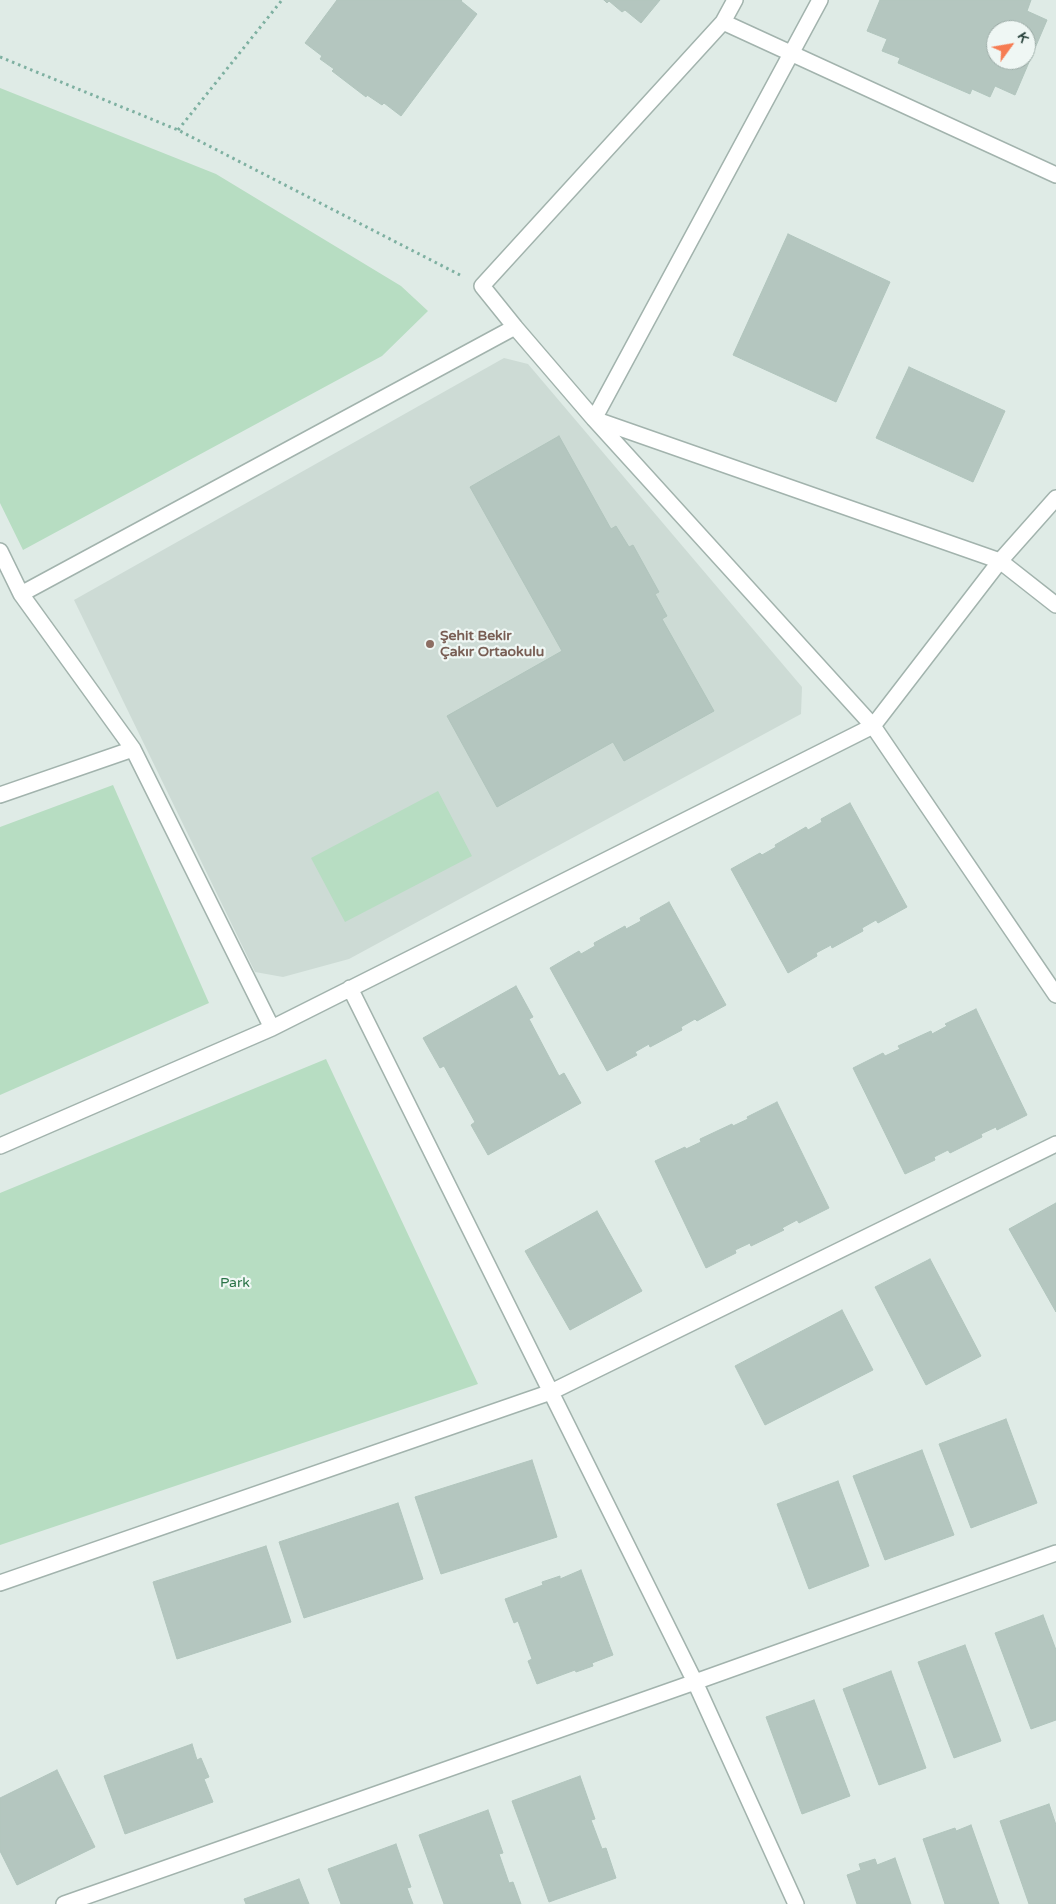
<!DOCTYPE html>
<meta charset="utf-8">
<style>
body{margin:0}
#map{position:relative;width:1056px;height:1904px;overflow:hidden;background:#dfebe6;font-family:"Varela Round",sans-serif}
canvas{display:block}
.north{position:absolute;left:986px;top:20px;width:50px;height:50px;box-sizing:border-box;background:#eff7f4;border:1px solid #9caca7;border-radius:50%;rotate:58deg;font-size:14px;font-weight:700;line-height:20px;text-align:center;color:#203b34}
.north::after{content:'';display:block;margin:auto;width:18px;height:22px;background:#f67c52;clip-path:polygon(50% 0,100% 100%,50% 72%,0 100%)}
</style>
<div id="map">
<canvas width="1056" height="1904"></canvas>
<div class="north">K</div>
</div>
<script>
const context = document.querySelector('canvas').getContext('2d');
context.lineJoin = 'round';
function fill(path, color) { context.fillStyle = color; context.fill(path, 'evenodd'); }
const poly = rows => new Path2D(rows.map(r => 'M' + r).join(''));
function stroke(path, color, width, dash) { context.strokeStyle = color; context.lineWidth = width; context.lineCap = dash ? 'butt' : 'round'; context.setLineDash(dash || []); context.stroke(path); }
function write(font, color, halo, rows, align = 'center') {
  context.font = font + ' "Varela Round",sans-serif'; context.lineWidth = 4.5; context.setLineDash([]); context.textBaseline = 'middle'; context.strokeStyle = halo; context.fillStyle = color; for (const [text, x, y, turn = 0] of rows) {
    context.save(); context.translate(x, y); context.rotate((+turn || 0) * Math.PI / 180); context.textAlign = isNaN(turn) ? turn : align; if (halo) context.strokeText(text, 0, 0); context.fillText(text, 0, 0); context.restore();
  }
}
const built = poly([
 [504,358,528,364,802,687,801,714,349,959,283,977,255,972,74,600]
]);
const green = poly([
 [0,88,216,174,401,286,428,311,382,356,23,550,0,503],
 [113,785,209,1003,0,1095,0,827],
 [438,791,472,856,345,922,311,858],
 [326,1059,478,1384,0,1545,0,1193]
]);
const building = poly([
 [337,0,462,0,461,1,477,14,401,116,384,103,382,105,367,95,366,97,332,71,334,69,320,59,322,56,305,43,337,0],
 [604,0,660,0,641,23,625,10,622,12,609,1,607,3,604,0],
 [880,0,1031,0,1027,11,1047,20,1015,95,995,86,990,97,972,89,970,94,898,63,900,58,882,51,887,39,867,31,880,0],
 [996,30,1026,30,1026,60,996,60,996,30],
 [788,234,890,282,836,402,733,355,788,234],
 [909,367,1005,411,973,482,876,438,909,367],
 [559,436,611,529,616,526,629,547,633,545,659,592,655,594,667,616,662,619,714,711,624,761,613,742,497,807,447,716,562,651,470,487,559,436],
 [850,803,907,907,878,923,876,920,862,928,863,931,832,948,831,945,816,953,817,956,788,973,731,869,760,853,762,855,776,847,775,845,806,827,808,830,822,822,821,819,850,803],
 [669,902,726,1005,697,1021,695,1019,681,1027,682,1030,650,1047,649,1044,635,1052,637,1055,607,1071,550,968,579,951,581,954,595,946,594,943,625,926,626,929,641,921,640,918,669,902],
 [516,986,533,1017,529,1019,559,1076,564,1073,581,1103,488,1155,471,1125,475,1122,444,1066,440,1068,423,1038,516,986],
 [976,1009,1027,1115,997,1130,996,1127,981,1134,982,1137,950,1153,948,1150,934,1157,935,1160,905,1174,853,1068,883,1053,885,1056,900,1049,898,1046,931,1031,932,1034,947,1026,945,1024,976,1009],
 [777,1102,829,1208,799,1223,797,1220,782,1228,784,1230,751,1246,750,1243,735,1250,736,1253,706,1268,655,1161,685,1147,686,1149,701,1142,700,1139,732,1124,733,1126,748,1119,747,1117,777,1102],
 [1056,1203,1056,1312,1009,1229,1056,1203],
 [597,1211,642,1291,570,1330,525,1251,597,1211],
 [930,1259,981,1356,926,1385,875,1287,930,1259],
 [842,1310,873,1370,765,1425,735,1366,842,1310],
 [1006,1419,1037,1503,971,1528,939,1444,1006,1419],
 [922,1450,954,1535,885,1560,853,1476,922,1450],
 [532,1460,557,1537,441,1574,415,1497,532,1460],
 [838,1481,869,1566,809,1589,777,1504,838,1481],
 [398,1503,423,1579,304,1618,279,1542,398,1503],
 [266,1546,291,1622,177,1659,153,1582,266,1546],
 [581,1570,613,1655,592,1663,593,1666,576,1672,575,1670,537,1684,528,1661,532,1659,518,1621,514,1623,505,1599,543,1585,542,1582,560,1576,560,1579,581,1570],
 [1043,1615,1056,1650,1056,1720,1031,1729,995,1633,1043,1615],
 [965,1645,1001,1741,954,1758,918,1662,965,1645],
 [891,1671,926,1768,879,1785,843,1689,891,1671],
 [814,1700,850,1796,802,1814,766,1717,814,1700],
 [192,1744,197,1760,201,1758,209,1777,204,1779,213,1802,125,1834,104,1776,192,1744],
 [57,1770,95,1847,17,1885,0,1851,0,1798,57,1770],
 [580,1776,595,1819,591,1820,602,1849,606,1848,616,1878,549,1902,512,1801,580,1776],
 [1049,1804,1056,1825,1056,1904,1029,1904,1000,1821,1049,1804],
 [488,1810,503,1853,499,1854,509,1883,513,1882,521,1904,444,1904,419,1835,488,1810],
 [971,1825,999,1904,945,1904,923,1839,955,1828,956,1831,971,1825],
 [396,1844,411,1887,407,1888,413,1904,341,1904,328,1869,396,1844],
 [895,1858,911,1904,857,1904,847,1875,861,1870,859,1864,875,1859,877,1865,895,1858],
 [299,1879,309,1904,246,1904,244,1899,299,1879]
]);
const path = poly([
 [0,57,178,130,460,275],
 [178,130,282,0]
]);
const minor = poly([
 [735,0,723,22,482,286,515,327,594,419,873,726,1056,995],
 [820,0,594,419,1000,561,1056,605],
 [723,22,1056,175],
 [0,551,21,594,133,749,272,1028],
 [21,594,515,327],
 [0,795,133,749],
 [350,988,695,1682,796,1904],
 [0,1146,272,1028,873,726,1000,561,1056,498],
 [0,1583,551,1392,1056,1144],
 [64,1904,695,1682,1056,1553]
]);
const markers = [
 [430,644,5,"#8d6e63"]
];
const educationNames = [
 ["Şehit Bekir",440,636],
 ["Çakır Ortaokulu",440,652]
];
const parkNames = [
 ["Park",235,1283]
];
fill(built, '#cddbd5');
fill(green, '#b7ddc2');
fill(building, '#b4c6bf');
stroke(building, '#b1c5bd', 1);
stroke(minor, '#a2b3ad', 18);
stroke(path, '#7eb0a1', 3, [2.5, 4]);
stroke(minor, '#fff', 15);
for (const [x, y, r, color] of markers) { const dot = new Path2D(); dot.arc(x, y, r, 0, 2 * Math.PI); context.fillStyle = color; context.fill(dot); stroke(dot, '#eff7f4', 2); }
write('bold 14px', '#785e54', '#eff7f4', educationNames, 'left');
write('14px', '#297347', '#eff7f4', parkNames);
</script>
